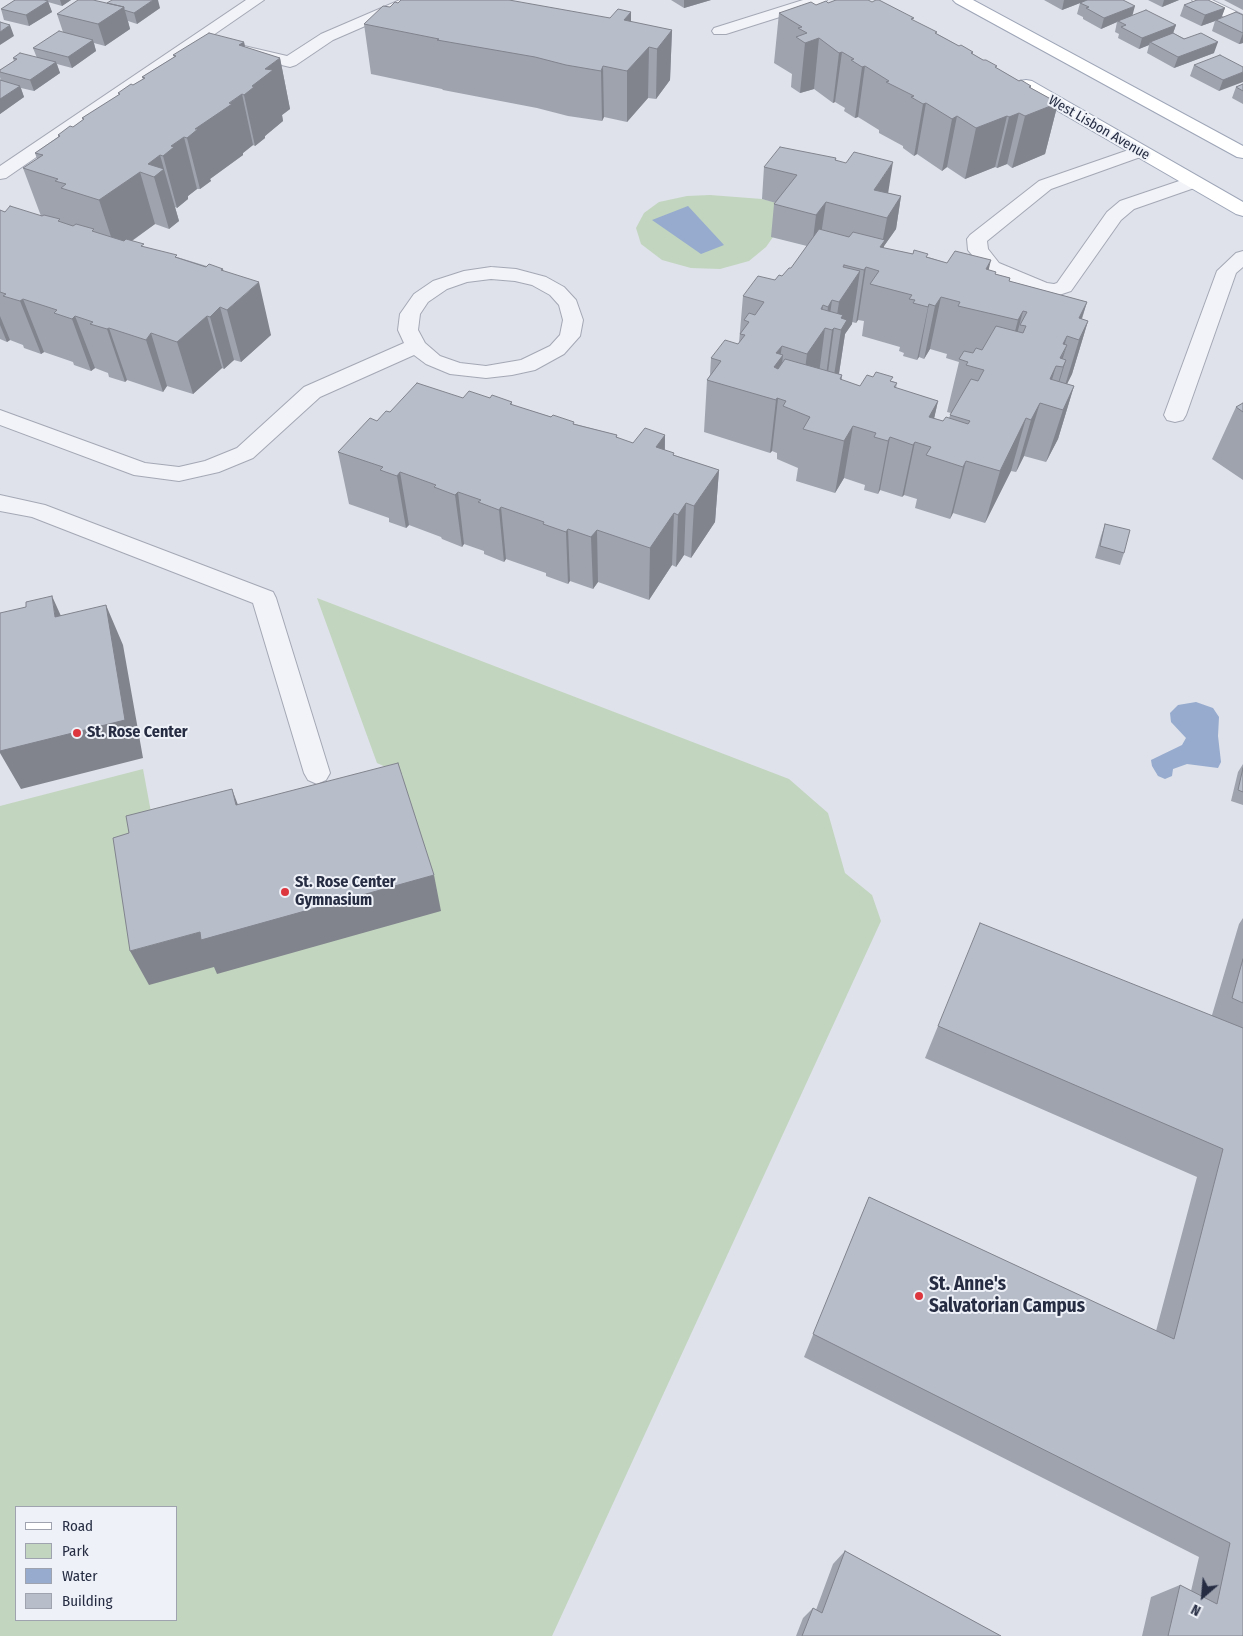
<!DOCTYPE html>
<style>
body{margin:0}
#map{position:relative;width:1243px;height:1636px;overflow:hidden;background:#dfe2ea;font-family:"Fira Sans Condensed",sans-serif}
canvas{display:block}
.legend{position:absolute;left:15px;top:1506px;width:162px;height:115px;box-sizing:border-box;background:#eef1f7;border:1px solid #9ea3af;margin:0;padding:6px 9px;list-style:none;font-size:15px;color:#262d43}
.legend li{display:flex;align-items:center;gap:10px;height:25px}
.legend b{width:25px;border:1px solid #9ea3af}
.north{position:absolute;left:1178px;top:1571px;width:50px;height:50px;-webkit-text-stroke:4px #eef1f7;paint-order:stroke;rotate:207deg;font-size:14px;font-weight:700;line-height:20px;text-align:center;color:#262d43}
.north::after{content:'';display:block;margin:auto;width:18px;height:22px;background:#262d43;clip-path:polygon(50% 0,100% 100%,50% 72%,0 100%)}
</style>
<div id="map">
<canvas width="1243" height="1636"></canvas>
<ul class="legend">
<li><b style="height:6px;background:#fff"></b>Road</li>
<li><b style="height:14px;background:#c2d5bf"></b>Park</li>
<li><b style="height:14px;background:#96abce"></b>Water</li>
<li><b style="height:14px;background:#b8bdca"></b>Building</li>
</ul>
<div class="north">N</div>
</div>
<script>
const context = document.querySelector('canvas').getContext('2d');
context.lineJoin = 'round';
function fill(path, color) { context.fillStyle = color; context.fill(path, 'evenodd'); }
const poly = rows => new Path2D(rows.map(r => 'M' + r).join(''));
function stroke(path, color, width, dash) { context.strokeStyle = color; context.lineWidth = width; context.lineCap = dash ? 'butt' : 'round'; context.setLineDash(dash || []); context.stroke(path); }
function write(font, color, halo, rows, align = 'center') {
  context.font = font + ' "Fira Sans Condensed",sans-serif'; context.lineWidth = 4; context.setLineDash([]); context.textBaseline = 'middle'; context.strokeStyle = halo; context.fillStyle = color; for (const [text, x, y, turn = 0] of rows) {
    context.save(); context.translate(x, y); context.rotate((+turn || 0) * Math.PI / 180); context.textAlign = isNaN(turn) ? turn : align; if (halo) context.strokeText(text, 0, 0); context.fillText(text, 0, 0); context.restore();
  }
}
const green = poly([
 [710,195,762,199,794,207,766,247,749,261,720,269,691,268,662,260,641,244,636,228,644,213,659,202,687,196],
 [317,598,789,779,828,813,845,873,872,895,881,921,552,1636,0,1636,0,806,143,769,153,823,207,836,403,775,377,763],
 [16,1507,176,1507,176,1620,16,1620]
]);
const water = poly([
 [688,206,724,245,701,254,652,220],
 [1196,702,1213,708,1219,717,1218,736,1221,762,1218,768,1187,764,1173,769,1172,776,1165,779,1158,776,1152,766,1151,760,1182,745,1186,738,1171,722,1170,713,1178,705]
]);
const minor = poly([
 [246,0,264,0,6,178,0,179,0,166,246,0],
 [400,0,421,0,418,3,333,40,296,65,290,67,244,56,238,54,236,51,238,48,244,46,287,56,321,34,400,0],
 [803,0,827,0,824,3,726,34,714,34,712,31,714,28,803,0],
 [1192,0,1212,0,1243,15,1243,26,1195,3,1192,0],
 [1140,146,1146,147,1149,151,1146,155,1051,189,987,241,988,249,999,263,1047,283,1054,284,1057,283,1107,212,1120,201,1188,178,1194,177,1200,178,1203,182,1200,186,1134,209,1121,220,1071,291,1056,296,1036,293,985,271,968,250,967,239,970,235,1039,181,1140,146],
 [1243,251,1243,267,1236,273,1186,415,1183,420,1175,422,1167,420,1164,415,1217,271,1236,253,1243,251],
 [491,267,516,269,546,277,564,287,576,300,583,320,580,336,564,354,535,370,512,375,486,378,450,374,426,364,414,355,320,397,253,458,219,472,179,481,134,475,0,425,0,410,145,463,179,467,205,461,237,448,304,387,404,343,398,330,400,314,414,294,433,281,464,271,491,267],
 [491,279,515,281,532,285,550,295,559,305,563,320,560,335,550,346,521,360,486,366,460,363,440,356,425,343,418,330,420,314,428,302,447,289,467,282,491,279],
 [0,495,45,505,273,592,276,598,330,773,326,780,317,784,308,780,304,773,253,603,32,517,0,511,0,495]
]);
const major = poly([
 [953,0,973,0,1243,146,1243,158,1237,157,956,3,953,0],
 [1026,80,1032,81,1243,202,1243,216,1236,214,1020,89,1018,85,1020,81,1026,80]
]);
const wall = poly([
 [15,0,71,0,62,6,48,2,52,12,29,26,4,20,1,9],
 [671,0,711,0,684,8],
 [1044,0,1123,0,1132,16,1176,25,1173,33,1214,53,1174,68,1147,53,1149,45,1139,49,1118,38,1119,34,1115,32,1117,22,1101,29,1083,19,1083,17,1077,14,1080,3,1062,10],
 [1148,0,1179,0,1162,7],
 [1224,0,1243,0,1243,10],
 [872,2,914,21,959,46,973,52,973,54,1019,81,1031,86,1031,88,1058,103,1045,154,1012,168,1007,164,997,168,995,167,965,179,947,167,942,171,917,154,914,156,903,148,903,146,879,133,879,130,858,117,855,118,844,111,845,108,835,102,833,103,814,89,800,93,791,87,792,74,774,63,779,13,828,3],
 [107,3,160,8,137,24,128,21,130,29,105,46,94,43,96,51,72,68,57,64,60,73,34,91,21,88,24,97,0,114,0,80,1,81,0,77,0,70,14,61,13,58,37,58,33,48,63,32,57,14],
 [1184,5,1225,8,1221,18,1243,15,1243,43,1239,44,1212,31,1215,21,1201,26,1180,16],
 [390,7,610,18,631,12,631,22,672,30,670,80,656,99,648,98,627,122,604,117,602,121,568,116,537,108,443,90,442,89,371,74,364,24],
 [244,42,245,47,280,58,290,109,282,115,283,121,265,136,265,138,255,146,253,145,243,153,243,155,210,179,211,181,200,189,197,189,188,196,188,199,177,208,175,207,179,221,169,229,155,224,132,241,144,247,223,271,271,335,241,362,234,360,224,369,222,368,193,394,167,386,163,392,127,380,125,382,109,377,108,373,95,368,91,371,74,365,73,362,44,352,41,354,24,348,23,345,10,340,7,342,0,339,0,210,5,212,41,216,23,168,37,159,35,153,58,137,58,135,73,127,83,120,82,118,119,95,118,93,133,85,143,79,142,77,174,57,173,55],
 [1194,65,1243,67,1219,91,1190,76],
 [1243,84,1243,104,1232,98,1236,87],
 [836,158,836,160,888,193,901,196,896,229,884,246,884,248,928,257,947,263,989,270,995,274,1010,278,1009,281,1087,302,1082,319,1088,321,1072,374,1067,384,1074,386,1058,439,1046,462,1024,456,1016,472,1011,471,985,523,953,513,950,519,915,508,917,499,904,495,902,497,880,490,878,494,864,490,865,485,844,478,835,493,796,481,798,468,777,459,777,453,772,451,770,453,704,432,707,380,710,375,711,358,739,343,743,296,775,280,782,276,791,268,807,246,771,237,774,204,776,203,762,199,764,167],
 [858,320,864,321,862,336,900,347,899,351,904,353,903,356,917,360,919,357,924,359,930,349,947,354,946,358,959,362,947,412,951,413,949,418,943,421,934,418,938,401,896,388,897,383,892,381,860,386,842,380,842,375,839,374,845,334,852,324,852,322,856,323],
 [463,398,490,398,512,402,512,405,575,424,617,435,617,438,633,443,665,435,665,450,674,455,719,470,715,522,691,558,684,555,676,567,672,565,649,600,598,582,593,589,570,581,568,584,546,576,546,573,506,559,504,562,484,554,484,551,464,544,462,547,442,539,441,537,409,525,406,528,389,522,389,518,349,504,338,452,377,421,390,412],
 [1243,403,1243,480,1212,459,1236,407],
 [1105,524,1124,553,1120,565,1095,558,1101,536],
 [1243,764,1243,805,1231,801,1238,772],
 [1243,918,1243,1636,1142,1636,1151,1597,1180,1585,1191,1591,1199,1557,804,1357,869,1197,1156,1331,1197,1177,925,1058,938,1026,1212,1015,1239,924],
 [845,1551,1001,1636,796,1636,803,1618,813,1608,816,1610,833,1564]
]);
const shadedWall = poly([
 [60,0,71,0,62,6],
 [153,0,158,0,160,8,137,24,134,13],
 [684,0,711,0,684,8],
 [1064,0,1088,0,1062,10],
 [1164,0,1179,0,1162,7],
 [48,1,52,12,29,26,26,15],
 [1135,6,1132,17,1118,21,1117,22,1101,29,1104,18],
 [124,7,130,29,105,46,98,24],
 [1225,8,1221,19,1216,20,1215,21,1201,26,1205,15],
 [631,12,631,61,624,20],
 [10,25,14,36,0,45,0,32],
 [1176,25,1172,36,1150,42,1149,45,1139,49,1142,38],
 [672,30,670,80,656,99,657,49],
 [1243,33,1243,43,1239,44],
 [819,38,814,89,800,93,805,43],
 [93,40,96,51,72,68,68,57],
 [244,42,253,85,265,69,280,58,290,109,282,115,283,121,265,136,265,138,255,146,244,95,239,45],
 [1218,42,1214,53,1174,68,1178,57],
 [649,47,648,98,627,122,627,71],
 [842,52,835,102,833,103,839,53],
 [56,62,60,73,34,91,30,80],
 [603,66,604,117,602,121,601,71],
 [865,66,858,117,855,118,862,67],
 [1243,72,1243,82,1219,91,1223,80],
 [20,86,24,97,0,114,0,99],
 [242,94,253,145,243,153,243,155,210,179,211,181,200,189,187,138,195,129],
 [926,103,917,154,914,156,923,104],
 [1058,103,1045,154,1012,168,1025,116],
 [1019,113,1007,164,997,168,1009,117],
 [957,116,947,167,942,171,952,119],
 [1007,116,995,167,965,179,976,128],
 [184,137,197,189,188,196,188,199,177,208,163,156,171,146],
 [160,155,164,169,179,221,169,229,154,177,148,164],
 [893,162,888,194,874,190],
 [140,172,155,224,116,252,99,200],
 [901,196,896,229,884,246,878,286,880,247,882,244,887,218],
 [826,202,821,235,812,247,816,215],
 [991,260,979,311,986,269],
 [866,267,858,320,856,323,864,270],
 [223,269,232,306,259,282,271,335,241,362,227,310,221,270],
 [860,271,852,324,845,334,839,373,833,382,841,330,835,328,839,302],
 [941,297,930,349,924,359,935,306],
 [23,299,44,352,41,354,20,301],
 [832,300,828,329,825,328,818,381,800,406,807,354,821,309,823,305,819,336,825,329,828,307],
 [1087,302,1075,339,1079,318],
 [929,304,919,357,917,360,928,307],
 [220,307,234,360,224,369,210,317],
 [1023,311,1009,365,1004,373,1018,320],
 [0,316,10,340,7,342,0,325],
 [75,316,95,368,91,371,72,319],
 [207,316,222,368,193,394,177,342],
 [1088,321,1072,374,1063,392,1079,340],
 [109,328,127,380,125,382,107,329],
 [834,328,827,380,825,383,832,330],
 [151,333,167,386,163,392,146,340],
 [1067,336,1061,358,1067,345,1060,367,1056,366,1063,344],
 [782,346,780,358,783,355,772,451,770,453,776,400,774,367,776,353],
 [1066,360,1052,406,1051,406,1063,367],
 [1056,366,1045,404,1050,379],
 [1074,386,1058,439,1046,462,1063,410],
 [938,401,928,446,929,417],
 [1040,403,1024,456,1016,472,1031,420],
 [1026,418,1011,471,985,523,1000,471],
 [853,426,844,478,835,493,844,441],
 [665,435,664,487,656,447],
 [890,437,880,490,878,494,888,441],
 [915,442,904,495,902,497,913,445],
 [966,461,953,513,950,519,963,467],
 [719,470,715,522,691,558,694,506],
 [400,472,409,525,406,528,397,476],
 [458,492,464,544,462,547,455,495],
 [686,503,684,555,676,567,678,515],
 [501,507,506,559,504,562,499,510],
 [674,513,672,565,649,600,650,548],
 [568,529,570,581,568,584,566,532],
 [597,530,598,582,593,589,591,537],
 [52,596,70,636,55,617],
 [106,605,123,645,143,758,21,789,0,753,0,751],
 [232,789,246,826,236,805],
 [434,875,441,911,217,974,214,967,149,985,130,951,200,932]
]);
const building = poly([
 [15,0,44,0,48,1,26,15,1,9,15,0],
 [78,0,93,0,124,7,98,24,57,14,78,0],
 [112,0,153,0,134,13,124,10,124,7,107,3,112,0],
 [401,0,509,0,610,18,618,9,631,12,624,20,672,30,657,49,649,47,627,71,603,66,601,71,566,65,535,57,437,40,439,39,364,24,383,6,390,7,395,2,398,3,401,0],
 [836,0,868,0,872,2,876,0,879,0,914,18,911,19,937,32,935,33,959,46,961,45,973,52,971,53,983,60,986,60,997,66,995,67,1019,81,1021,80,1031,86,1029,87,1058,103,1025,116,1019,113,1009,117,1007,116,976,128,957,116,952,119,926,103,923,104,911,97,914,96,886,82,889,81,865,66,862,67,851,60,854,59,842,52,839,53,819,38,805,43,796,37,807,33,798,28,802,27,779,13,811,2,816,5,826,1,828,3,836,0],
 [1087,0,1123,0,1135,6,1104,18,1086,8,1089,7,1080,3,1087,0],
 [1197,0,1208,0,1225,8,1205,15,1184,5,1197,0],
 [1146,10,1176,25,1142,38,1121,27,1126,25,1118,21,1146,10],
 [1236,12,1243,15,1243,33,1216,20,1236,12],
 [0,22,10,25,0,32,0,22],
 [59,31,93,40,68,57,33,48,59,31],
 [209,33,244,42,239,45,280,58,265,69,273,70,252,86,254,87,244,95,242,94,229,103,232,104,195,129,198,129,187,138,184,137,171,146,174,147,163,156,160,155,148,164,164,169,154,177,140,172,99,200,61,188,66,184,55,181,58,179,23,168,43,155,35,153,60,136,58,135,70,126,73,127,84,119,82,118,120,94,118,93,131,84,133,85,145,78,142,77,176,56,173,55,209,33],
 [1173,33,1184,39,1201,33,1218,42,1178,57,1150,42,1173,33],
 [20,53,56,62,30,80,0,72,0,70,17,59,13,58,20,53],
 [1220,55,1243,67,1243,72,1223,80,1194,65,1220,55],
 [0,80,20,86,0,99,0,80],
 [1243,84,1243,91,1236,87,1243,84],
 [780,147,836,158,835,160,846,163,854,152,893,162,874,190,901,196,887,218,826,202,816,215,774,204,797,175,764,167,780,147],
 [10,206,42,216,44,215,60,219,58,221,73,226,76,224,94,229,92,231,124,241,126,239,144,244,141,246,177,255,175,257,206,267,209,264,223,269,221,270,259,282,227,310,220,307,210,317,207,316,177,342,151,333,146,340,109,328,107,329,90,324,93,322,75,316,72,319,54,313,57,310,23,299,20,301,3,296,6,294,0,292,0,210,5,212,10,206],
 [819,229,849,237,853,232,885,240,880,247,913,254,914,250,928,254,926,257,947,263,955,251,991,260,986,269,996,272,995,274,1010,278,1009,281,1087,302,1079,318,1088,321,1079,340,1067,336,1063,344,1067,345,1060,358,1066,360,1063,367,1056,366,1050,379,1074,386,1063,410,1040,403,1031,420,1026,418,1000,471,966,461,963,467,926,455,931,447,915,442,913,445,890,437,888,441,874,437,876,433,853,426,844,441,803,429,810,417,783,406,786,401,777,398,776,400,707,380,721,361,711,358,725,340,738,344,745,335,740,334,749,322,744,320,749,313,755,315,764,302,743,296,758,276,775,280,779,275,782,276,789,268,791,268,819,229],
 [844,265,864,270,866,267,879,271,870,284,912,295,909,299,915,300,913,303,928,307,929,304,935,306,941,297,960,302,958,306,1018,320,1023,311,1027,312,1020,325,1026,326,1023,333,996,326,982,350,976,348,973,353,964,351,959,359,968,362,966,365,984,370,978,381,971,379,950,415,970,421,968,424,946,417,943,421,929,417,938,401,894,387,897,383,890,381,893,377,876,372,873,377,867,375,860,386,840,379,842,375,785,359,778,369,774,367,783,355,776,353,782,346,807,354,825,328,832,330,834,328,841,330,847,320,841,318,843,315,821,309,823,305,828,307,832,300,839,302,860,271,843,267,844,265],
 [417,383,463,398,469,391,490,398,492,395,512,402,510,404,551,417,553,415,574,422,573,424,617,435,616,437,633,443,645,428,665,435,656,447,674,453,673,455,719,470,694,506,686,503,678,515,674,513,650,548,597,530,591,537,568,529,566,532,543,524,544,522,501,507,499,510,478,502,481,500,458,492,455,495,434,487,436,485,400,472,397,476,380,470,383,467,338,452,370,418,377,421,386,411,390,412,417,383],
 [1243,403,1243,412,1236,407,1243,403],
 [1105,524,1130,530,1124,553,1100,546,1105,524],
 [52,596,55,617,106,605,125,720,0,751,0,613,26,607,26,602,52,596],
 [398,763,434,875,201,940,200,932,130,951,113,838,129,833,126,816,232,789,236,805,398,763],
 [1243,768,1243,792,1238,790,1243,768],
 [980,923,1243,1028,1243,1636,1168,1636,1180,1585,1217,1604,1230,1543,813,1334,869,1197,1174,1339,1223,1149,938,1026,980,923],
 [1243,959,1243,1003,1232,998,1243,959],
 [845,1551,1001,1636,802,1636,813,1608,822,1613,845,1551]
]);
const markers = [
 [77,733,5,"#dd363f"],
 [285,892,5,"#dd363f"],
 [919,1296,5,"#dd363f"]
];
const farStreetnames = [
 ["West Lisbon Avenue",1099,128,30]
];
const poiNames = [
 ["St. Rose Center",87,733],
 ["St. Rose Center",295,883],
 ["Gymnasium",295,901]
];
const nearPoinames = [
 ["St. Anne's",929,1285],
 ["Salvatorian Campus",929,1307]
];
fill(green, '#c2d5bf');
fill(water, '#96abce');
stroke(minor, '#a4a8b5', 2);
stroke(major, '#9da5b7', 2);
fill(minor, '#f2f3f8');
fill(major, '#fff');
fill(wall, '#9ea3ae');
fill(shadedWall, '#81848d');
fill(building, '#b8bdca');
stroke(building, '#81848d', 1);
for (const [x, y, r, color] of markers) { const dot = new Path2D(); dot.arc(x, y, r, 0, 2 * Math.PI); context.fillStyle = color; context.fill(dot); stroke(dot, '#eef1f7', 2); }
write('14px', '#262d43', '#eef1f7', farStreetnames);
write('bold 16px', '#262d43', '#eef1f7', poiNames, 'left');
write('bold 19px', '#262d43', '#eef1f7', nearPoinames, 'left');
</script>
